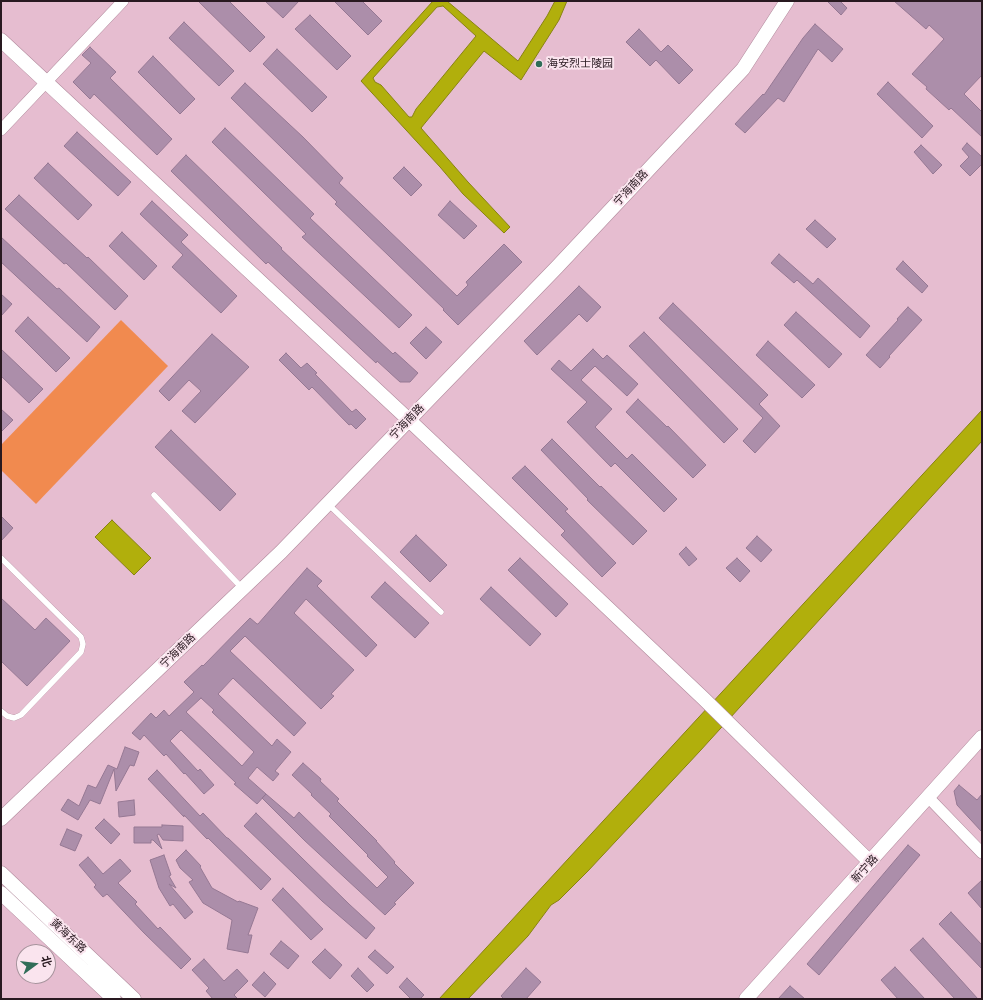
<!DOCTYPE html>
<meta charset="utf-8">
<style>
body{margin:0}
#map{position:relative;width:983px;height:1000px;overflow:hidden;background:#e6bdd0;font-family:"Open Sans","Noto Sans SC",sans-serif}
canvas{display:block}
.frame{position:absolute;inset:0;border:2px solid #281920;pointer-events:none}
.north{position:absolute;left:16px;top:944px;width:40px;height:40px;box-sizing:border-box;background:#fae4ee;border:1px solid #a6939c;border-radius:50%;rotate:75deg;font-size:11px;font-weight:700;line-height:16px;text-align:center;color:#281920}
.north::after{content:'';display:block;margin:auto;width:14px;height:18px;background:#306d58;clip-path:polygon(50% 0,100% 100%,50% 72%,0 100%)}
</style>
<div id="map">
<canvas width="983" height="1000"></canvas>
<div class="frame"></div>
<div class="north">北</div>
</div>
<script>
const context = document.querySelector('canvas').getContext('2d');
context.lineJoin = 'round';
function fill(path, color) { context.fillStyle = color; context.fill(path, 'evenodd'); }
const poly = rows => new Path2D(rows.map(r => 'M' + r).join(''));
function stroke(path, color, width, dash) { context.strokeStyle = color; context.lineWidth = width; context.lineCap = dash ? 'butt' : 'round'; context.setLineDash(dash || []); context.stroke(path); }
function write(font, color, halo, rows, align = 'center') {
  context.font = font + ' "Open Sans","Noto Sans SC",sans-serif'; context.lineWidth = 4; context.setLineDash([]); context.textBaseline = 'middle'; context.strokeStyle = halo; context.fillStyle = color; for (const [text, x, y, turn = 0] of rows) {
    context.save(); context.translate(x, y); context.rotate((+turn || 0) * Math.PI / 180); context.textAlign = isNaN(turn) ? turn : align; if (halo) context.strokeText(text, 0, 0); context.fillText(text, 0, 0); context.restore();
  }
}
const green = poly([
 [121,320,168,366,36,504,1,470,1,445]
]);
const water = poly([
 [433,1,447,1,518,61,547,16,555,1,567,1,559,20,521,80,484,51,421,128,468,182,510,227,504,233,463,194,440,167,361,81,433,1],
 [443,6,476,36,416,109,412,117,409,117,381,85,375,82,373,78,437,7,443,6],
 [982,410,982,441,700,751,588,871,559,900,551,905,528,936,468,999,439,999,982,410],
 [112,520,151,558,134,575,95,537,112,520]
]);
const building = poly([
 [198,1,229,1,265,37,250,52,198,1],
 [265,1,299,1,283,18,265,1],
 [334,1,362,1,382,21,368,35,334,1],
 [827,1,840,1,847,8,841,15,827,1],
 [894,1,982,1,982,75,964,94,982,112,982,137,951,108,949,110,926,89,927,87,912,74,944,39,929,25,926,29,894,1],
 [310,15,351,56,337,70,295,29,310,15],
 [184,22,234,71,219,86,169,38,184,22],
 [815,24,843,49,832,62,818,49,784,102,778,98,745,133,735,124,763,94,764,95,803,38,815,24],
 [639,29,661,52,668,45,693,70,679,84,656,60,650,66,626,42,639,29],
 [90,47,116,72,110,78,172,139,157,155,94,94,90,99,73,82,91,63,82,55,90,47],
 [277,49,327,97,312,112,263,64,277,49],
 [153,56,195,99,180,114,138,72,153,56],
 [888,82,933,126,922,138,877,94,888,82],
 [245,83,303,137,343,178,339,183,457,296,468,285,466,282,504,244,522,262,458,325,443,310,444,309,335,204,337,202,231,98,245,83],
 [225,128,314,214,310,218,412,315,399,328,302,237,306,234,212,142,225,128],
 [77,132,131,182,118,196,64,146,77,132],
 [967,143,982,157,982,164,970,176,960,166,969,157,962,149,967,143],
 [921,145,942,165,933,174,914,152,921,145],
 [186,155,282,248,281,249,393,354,395,352,418,373,410,382,400,382,377,361,376,363,268,262,266,264,171,171,186,155],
 [48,163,92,205,78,220,34,178,48,163],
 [404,167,422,185,411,196,393,178,404,167],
 [19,195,87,258,88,257,128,296,115,310,66,263,64,264,5,209,19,195],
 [152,201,188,235,181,242,237,296,221,313,172,267,183,255,140,214,152,201],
 [450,201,477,226,464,239,438,215,450,201],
 [815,220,836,239,827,248,806,229,815,220],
 [122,232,157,266,144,280,109,246,122,232],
 [1,237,57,289,59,288,100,327,87,342,1,262,1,237],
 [779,254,813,284,818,278,870,326,860,338,797,280,794,283,771,263,779,254],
 [903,261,928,286,922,293,896,269,903,261],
 [579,286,601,307,587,322,579,314,537,355,524,341,579,286],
 [1,294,12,304,1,316,1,294],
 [673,303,768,395,759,404,780,426,755,453,743,441,763,418,659,318,673,303],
 [908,307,922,320,889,356,890,357,880,368,866,355,898,320,897,319,908,307],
 [796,312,842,354,829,368,784,325,796,312],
 [28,317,70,358,56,372,15,331,28,317],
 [426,327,442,342,426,359,410,343,426,327],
 [644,332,738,429,724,443,629,346,644,332],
 [212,334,249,367,195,423,182,411,201,391,189,380,169,401,159,391,212,334],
 [768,341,815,385,802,398,756,355,768,341],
 [1,349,43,389,29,403,1,376,1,349],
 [593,349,603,359,607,355,638,384,627,396,595,366,581,380,612,409,595,427,627,459,632,454,677,499,664,512,615,463,611,467,567,422,587,402,551,369,559,360,571,371,593,349],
 [286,353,301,368,307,363,317,373,315,374,352,412,356,409,366,419,356,429,351,424,349,425,312,387,309,390,279,360,286,353],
 [638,399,667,427,668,426,706,465,693,478,626,412,638,399],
 [1,409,13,420,1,432,1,409],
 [171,430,236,494,220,511,155,447,171,430],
 [552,439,600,487,601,486,647,531,633,545,587,500,588,499,541,450,552,439],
 [525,466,568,509,565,511,616,563,602,577,561,535,565,531,512,478,525,466],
 [1,516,13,528,1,541,1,516],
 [416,535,447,565,430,582,400,552,416,535],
 [757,536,772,550,761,562,746,548,757,536],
 [686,547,697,559,689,566,679,554,686,547],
 [520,558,568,604,556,617,508,570,520,558],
 [737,558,750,571,740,582,726,568,737,558],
 [307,568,322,581,317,586,377,645,366,657,306,599,294,613,354,670,331,694,334,696,321,709,245,636,230,651,306,723,294,736,233,678,218,694,272,746,277,739,291,752,275,771,279,774,273,781,257,767,248,778,266,794,257,804,234,784,236,783,181,730,170,741,198,771,200,769,214,785,204,794,185,773,184,774,166,754,164,756,144,735,140,740,132,733,151,713,156,718,164,710,169,716,194,692,184,682,202,665,203,666,250,618,257,624,258,624,307,568],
 [201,698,214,710,212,712,254,752,242,766,186,712,201,698],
 [385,582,429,623,415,638,371,597,385,582],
 [491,587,541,634,530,646,480,599,491,587],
 [1,598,35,630,46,618,70,641,27,686,1,661,1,598],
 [125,747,139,752,134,766,130,765,116,791,114,769,100,804,90,800,78,820,61,810,68,799,79,806,88,785,96,788,108,765,117,769,125,747],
 [303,763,321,779,320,781,339,799,337,801,377,841,376,841,395,862,394,863,414,883,394,903,396,904,385,915,304,840,262,798,266,794,294,818,299,812,377,888,388,877,367,856,368,855,329,816,331,814,311,795,312,794,292,775,303,763],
 [157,770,200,816,203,813,227,838,228,838,271,879,261,890,208,838,207,839,184,815,184,817,148,779,157,770],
 [959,785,977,800,982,794,982,832,957,805,954,791,959,785],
 [134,800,135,815,119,817,118,802,134,800],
 [256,813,349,904,375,928,366,939,322,901,244,826,256,813],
 [104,819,120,834,111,844,95,828,104,819],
 [162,825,183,826,183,841,163,840,159,834,157,835,162,849,153,840,151,840,151,843,134,843,134,827,162,827,162,825],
 [67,829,82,835,75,851,60,845,67,829],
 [908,845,920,855,819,975,807,964,908,845],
 [186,850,201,866,200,867,212,888,238,902,239,901,258,908,248,935,252,935,248,953,227,949,232,920,203,903,189,882,193,880,180,868,176,860,186,850],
 [164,855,171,875,169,876,176,888,169,884,193,912,185,919,173,904,170,906,159,888,150,860,164,855],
 [88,857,103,874,120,859,131,871,118,883,137,902,135,904,158,929,160,927,191,959,181,969,144,933,107,894,103,897,94,887,96,885,79,865,88,857],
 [982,880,982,909,968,893,982,880],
 [283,888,323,929,311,940,272,900,283,888],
 [951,912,982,945,982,969,939,924,951,912],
 [923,938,978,999,955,999,910,950,923,938],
 [281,941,299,956,288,969,270,954,281,941],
 [325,949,342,965,330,979,312,962,325,949],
 [375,950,394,967,387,974,368,957,375,950],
 [204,959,224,981,237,969,248,981,234,995,238,999,213,999,206,991,209,988,192,970,204,959],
 [895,967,925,999,898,999,881,980,895,967],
 [358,968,374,985,367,992,351,976,358,968],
 [526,968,541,982,526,999,504,999,501,996,526,968],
 [264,972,276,984,265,997,252,985,264,972],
 [407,978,424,995,420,999,411,999,399,987,407,978],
 [790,986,805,999,778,999,790,986]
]);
const service = poly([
 [154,495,242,588],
 [328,504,441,612],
 [1,558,81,637,83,644,81,652,21,715,14,718,7,716,1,711]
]);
const minor = poly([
 [1,130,123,1],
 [928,797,982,853]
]);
const tertiary = poly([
 [1,40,409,420,703,698,870,862],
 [1,819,281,552,557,267,743,69,787,1],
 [1,873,134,999],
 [1,893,114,999],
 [746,999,982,737]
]);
const markers = [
 [539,64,4,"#306d58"]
];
const poiNames = [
 ["海安烈士陵园",547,64]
];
const streetNames = [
 ["宁海南路",631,188,-47],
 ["宁海南路",407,422,-46],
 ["宁海南路",178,651,-44],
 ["新宁路",865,869,-48],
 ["黄海东路",68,936,43]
];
fill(green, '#f18a4f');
fill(water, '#b1af0c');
stroke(water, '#888212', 1);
fill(building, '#ac8eaa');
stroke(building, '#957893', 1);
stroke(service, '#b18a9c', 6);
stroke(minor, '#b18a9c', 12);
stroke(tertiary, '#b18a9c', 15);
stroke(service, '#fff', 5.5);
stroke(minor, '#fff', 11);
stroke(tertiary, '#fff', 14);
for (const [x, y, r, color] of markers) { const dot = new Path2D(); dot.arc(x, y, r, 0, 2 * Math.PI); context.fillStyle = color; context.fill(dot); stroke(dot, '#fae4ee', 1.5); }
write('11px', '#281920', '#fae4ee', poiNames, 'left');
write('11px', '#281920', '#fae4ee', streetNames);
</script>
